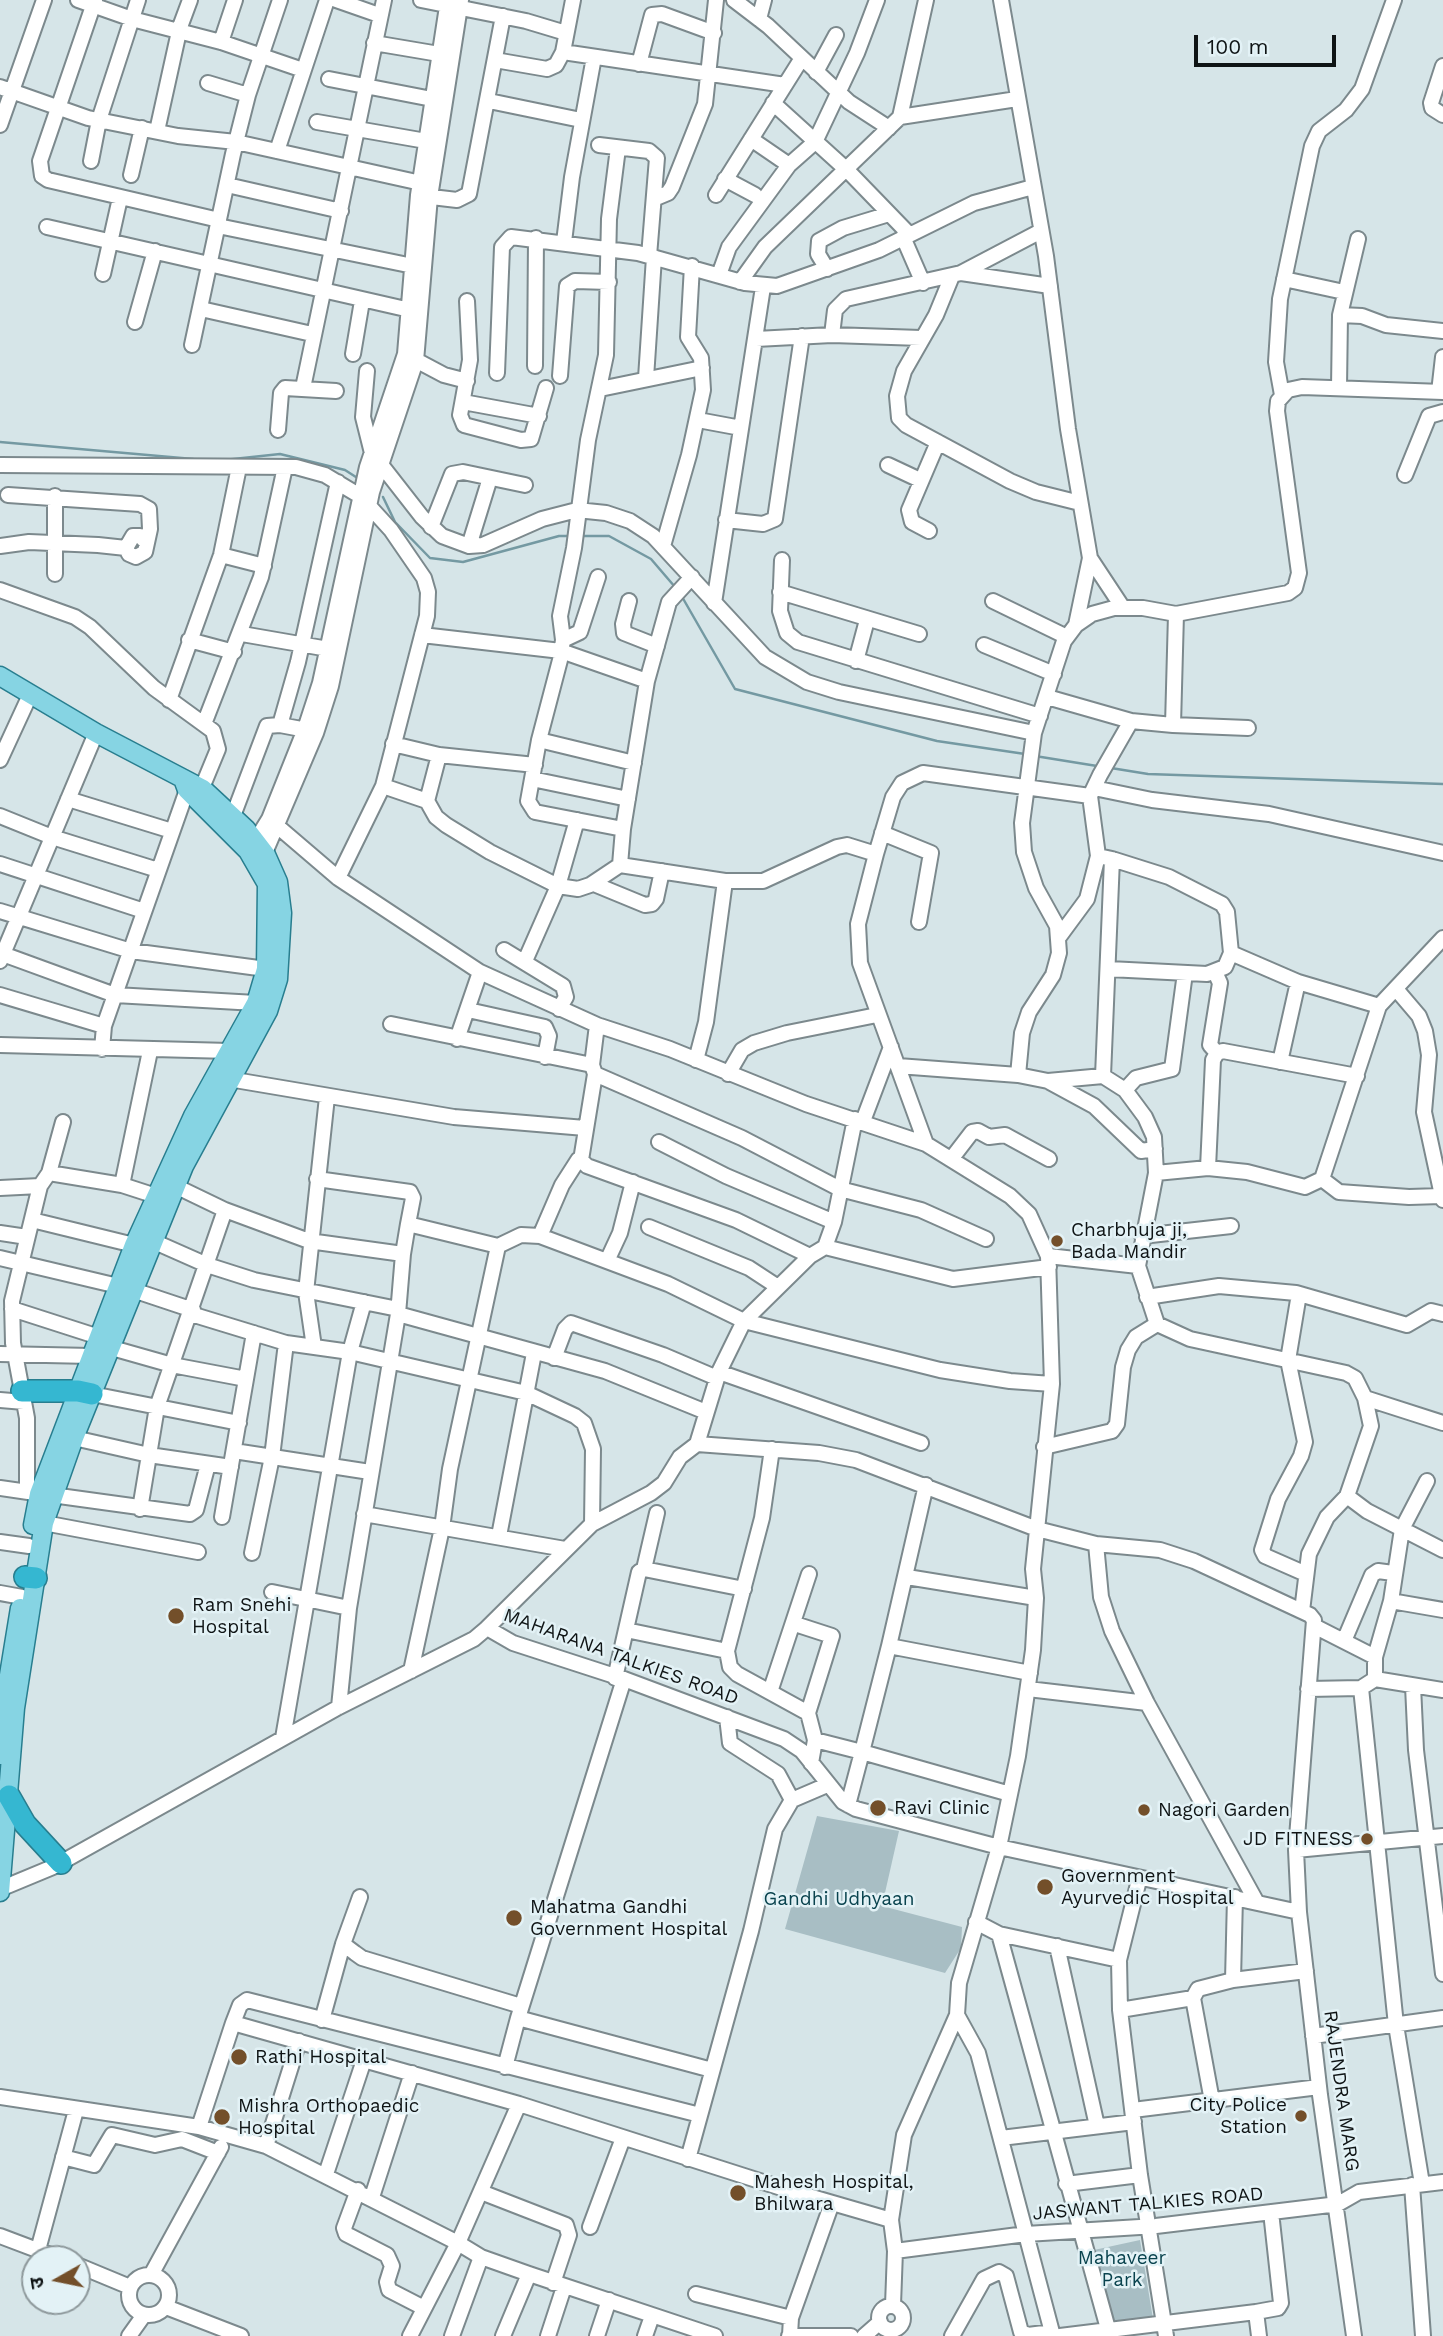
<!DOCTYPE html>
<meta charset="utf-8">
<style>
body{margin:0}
#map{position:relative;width:1443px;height:2336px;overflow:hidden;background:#d6e5e8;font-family:"Work Sans","Noto Sans Devanagari",sans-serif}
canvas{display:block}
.north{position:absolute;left:21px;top:2245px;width:70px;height:70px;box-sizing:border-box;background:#e3f2f6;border:2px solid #8e999c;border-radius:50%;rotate:261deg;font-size:19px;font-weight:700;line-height:28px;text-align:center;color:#0f1415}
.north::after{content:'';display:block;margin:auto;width:24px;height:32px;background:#734f2a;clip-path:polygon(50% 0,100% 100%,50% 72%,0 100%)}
.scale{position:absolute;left:1194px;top:35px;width:142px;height:32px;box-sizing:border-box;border:4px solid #0f1415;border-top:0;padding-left:9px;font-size:21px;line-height:24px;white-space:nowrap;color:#0f1415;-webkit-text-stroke:5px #e3f2f6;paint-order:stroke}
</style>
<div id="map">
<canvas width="1443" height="2336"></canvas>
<div class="north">उ</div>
<div class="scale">100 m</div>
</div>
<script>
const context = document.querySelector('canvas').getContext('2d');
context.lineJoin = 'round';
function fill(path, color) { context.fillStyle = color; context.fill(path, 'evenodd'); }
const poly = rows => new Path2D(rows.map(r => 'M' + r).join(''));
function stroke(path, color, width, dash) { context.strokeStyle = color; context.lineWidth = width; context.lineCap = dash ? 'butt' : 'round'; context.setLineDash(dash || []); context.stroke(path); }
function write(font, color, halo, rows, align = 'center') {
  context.font = font + ' "Work Sans",sans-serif'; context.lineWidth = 5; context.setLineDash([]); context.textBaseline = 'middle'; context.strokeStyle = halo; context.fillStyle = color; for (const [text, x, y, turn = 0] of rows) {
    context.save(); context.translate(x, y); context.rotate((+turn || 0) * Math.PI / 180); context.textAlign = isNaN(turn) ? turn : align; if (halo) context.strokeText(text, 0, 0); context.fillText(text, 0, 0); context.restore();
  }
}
const green = poly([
 [817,1816,899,1831,882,1906,962,1927,961,1948,945,1973,785,1929],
 [1140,2240,1153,2319,1111,2322,1094,2250]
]);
const stream = poly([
 [0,442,193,459],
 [224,460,280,454,345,470,359,479],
 [383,497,395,522,430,558,463,562,559,536,571,536],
 [581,536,609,536,651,559,675,587],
 [681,595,735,689,937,741,1025,754],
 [1035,756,1097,766],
 [1111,768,1148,774,1443,784]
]);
const minor = poly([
 [78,0,132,19,221,42,303,70],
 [95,0,40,161,42,176,48,180,219,220],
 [336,0,379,15],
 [421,0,526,21,566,33],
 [734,0,768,26,849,102,889,128],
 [1001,0,1046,256,1068,429,1090,558,1076,625],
 [759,19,764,0],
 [221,42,235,0],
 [374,43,439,54],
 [563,52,785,85],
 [495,60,547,69,556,65,563,52,573,0],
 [639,64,652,15,662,14,714,33],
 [1443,66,1431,103,1432,108,1443,115],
 [816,72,836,35],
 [329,79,432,99],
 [208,83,248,95],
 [0,87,88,118,178,136,236,142,421,183],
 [489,101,581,120],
 [773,103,848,171,909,234],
 [900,117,1017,99],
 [317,122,426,141],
 [0,125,44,0],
 [157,131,180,27,190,0],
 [751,139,789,165],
 [599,145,649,151,657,158,649,256],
 [618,148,609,219,606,355,588,440,574,548,560,616,563,640,560,660,539,740,528,801,535,812,623,829,620,865,725,881,706,1022,696,1060],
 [277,151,327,0],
 [91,161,99,120,138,0],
 [131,175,142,128],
 [725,179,755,195],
 [227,185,341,211],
 [716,195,802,58],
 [423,196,457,200,469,194,503,16],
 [656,198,668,193,672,187,705,104,716,0],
 [218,226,413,266],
 [47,227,410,310],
 [903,237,923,283],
 [564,242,572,177,594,57],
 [827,269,818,254,819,241,843,228,889,214],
 [961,273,1050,286],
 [103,274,120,198],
 [719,275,729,247,789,165,815,142,857,53,877,0],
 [952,276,936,315,904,371,897,396,899,418,906,425,1010,481,1036,492,1080,503],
 [1284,279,1344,292],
 [740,282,765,247,900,117,926,0],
 [467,301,470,360,460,415,464,425,521,440,531,439,546,388],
 [201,309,312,334],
 [1340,315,1362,316,1386,325,1443,331],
 [135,322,155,251],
 [832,335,835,310,846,299,961,273,1041,231],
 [756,339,832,335,921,338],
 [192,345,233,154,248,95,280,0],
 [353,354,362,301],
 [410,357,444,375,467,381],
 [535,366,536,238],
 [367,371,363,417,372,453,422,517,442,536,469,546,483,545,542,519,577,510,606,513,630,521,653,536,765,657,807,682,839,692,1034,733],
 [497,373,502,247,511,237,638,253,745,283,777,286,879,250,974,203,1033,187],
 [560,376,567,286,575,281,609,282],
 [646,378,654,257],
 [303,388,384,0],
 [1339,388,1340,315,1358,239],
 [600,389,702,368],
 [1439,392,1443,357],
 [1443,392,1302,387,1288,390,1278,401,1277,411,1299,573,1295,588,1288,593,1176,614,1143,608,1114,608,1092,614,1076,625,1064,641,1034,733,1022,823,1024,852,1036,888,1057,926,1059,953,1053,975,1029,1012,1022,1033,1018,1075,1048,1081,1103,1076,1125,1090,1145,1117,1154,1137,1156,1173,1138,1266,1157,1324,1190,1339,1346,1373,1355,1378,1365,1398,1371,1426,1347,1496,1367,1511,1443,1550],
 [1282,395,1276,362,1280,299,1312,146,1319,131,1346,110,1362,89,1394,0],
 [463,402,539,416],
 [698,420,741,428],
 [278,430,281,393,285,388,336,391],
 [0,465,296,467,325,475,360,496,391,530,424,578,428,592,427,616,383,786,338,878],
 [888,465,920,480],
 [1405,475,1429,416,1443,412],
 [55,496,55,574],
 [726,520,763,524,775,519,802,336],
 [431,527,452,474,463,472,525,485],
 [929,531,912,522,909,510,938,442],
 [0,546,29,542,98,545,126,548,129,554,136,557,145,552,150,529,149,509,140,504,8,495],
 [469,546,490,478],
 [663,546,689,455,703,390,701,358,688,337,692,266],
 [126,548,133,536,140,536,145,541],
 [221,555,264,566],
 [1090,558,1123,608],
 [782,560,780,611,787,633,798,642,1040,716],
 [0,590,75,617,90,627,154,688,213,731,218,749,199,795],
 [780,592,919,634],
 [629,601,623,624,624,633,657,646],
 [993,601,1067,637],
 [714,603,763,287],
 [242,634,334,650],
 [422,635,561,651,647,681],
 [189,640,234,652],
 [563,640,580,632,598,577],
 [984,645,1054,674],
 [856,661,867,620],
 [1047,697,1131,721],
 [169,700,221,555,239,467],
 [204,724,261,577,285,467],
 [280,725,298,662,338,482],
 [1173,725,1248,728],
 [539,740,634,763],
 [393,744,439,755,535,765],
 [0,760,30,695],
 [532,779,628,799],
 [383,786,427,801,436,817,446,825,490,852,558,886,577,820],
 [1094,788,1152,800,1269,814,1443,853],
 [68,799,172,831],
 [427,801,439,755],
 [0,816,52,837,158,870],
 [233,816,267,726,280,725,312,731],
 [269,819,338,878,480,972,597,1025,670,1049,806,1104,926,1144,1010,1196,1029,1214,1048,1256,1052,1384,1033,1569,1036,1598,1033,1650,1018,1756,999,1847,1299,1912],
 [623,829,647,681,669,602,692,577],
 [882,833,931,853,919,922],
 [251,848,269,819,305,729,320,683,367,467,405,354,418,195,448,0],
 [876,854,858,924,860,963,926,1144],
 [1098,856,1090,796,1100,775,1131,721,1173,725,1176,614],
 [261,862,316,733,331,686,372,492,416,361,430,197,461,0],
 [0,864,144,911],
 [725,881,763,881,837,847,847,845,876,854,893,797,902,783,923,773,1090,796],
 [594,884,645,905,652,904,656,899,662,871],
 [0,911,131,951,266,969],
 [1059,937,1087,899,1098,856,1112,859,1169,877,1222,904,1227,912,1231,953,1298,982,1379,1006],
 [504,950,563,986,566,997,559,1009],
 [0,953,115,995,256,1003],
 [0,961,96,733],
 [525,961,558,886,578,889,590,885,620,865],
 [1109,969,1207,974,1225,967,1231,953],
 [1215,972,1220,983,1210,1045,1217,1053],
 [1396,989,1419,1016,1425,1031,1429,1055,1424,1112,1443,1200],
 [0,995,104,1026],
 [468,1010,545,1027,549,1036,545,1057],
 [391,1024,592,1065],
 [597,1025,592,1065,595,1074,581,1160,587,1166,736,1220,810,1256],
 [457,1039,480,972],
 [0,1045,230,1051],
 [102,1049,104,1026,187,790],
 [1280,1062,1298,982],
 [898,1066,1018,1075],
 [595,1074,742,1138,840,1189,921,1210,986,1239],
 [728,1074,742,1050,754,1043,787,1033,877,1015],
 [1103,1076,1112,859],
 [223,1078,454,1117,585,1128],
 [1048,1081,1094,1106,1141,1151,1155,1149],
 [1125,1090,1136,1078,1172,1069,1185,973],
 [863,1121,891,1047],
 [659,1142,726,1176,834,1222],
 [952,1158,972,1132,978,1131,989,1137,1005,1135,1049,1159],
 [1208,1168,1213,1060,1217,1053,1223,1051,1357,1076],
 [49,1173,63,1122],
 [1156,1173,1208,1168,1247,1172,1305,1187,1322,1179,1379,1006,1443,938],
 [317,1179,410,1192,413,1198,408,1224],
 [1322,1179,1339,1192,1409,1197,1441,1196],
 [169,1183,225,1210,309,1241,403,1254,408,1224,498,1246,450,1469,442,1528,411,1671],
 [122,1185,150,1051],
 [0,1188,40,1186,49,1173,122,1185,156,1196],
 [32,1220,134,1245],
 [649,1227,749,1268,778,1287],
 [0,1233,27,1237],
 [540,1236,562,1185,578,1160,581,1160],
 [1142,1236,1231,1226],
 [155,1242,207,1265,254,1280,398,1309],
 [498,1246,521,1235,540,1236,668,1284,744,1321,940,1370,1010,1381,1052,1384],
 [825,1247,953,1279,1049,1267],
 [1048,1256,1138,1266],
 [0,1258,118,1286],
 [607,1261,620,1233,633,1182],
 [133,1290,193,1310],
 [1299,1294,1288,1360,1305,1442,1301,1456,1278,1499,1262,1550,1265,1556,1306,1574],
 [1147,1297,1219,1286,1296,1293,1407,1325,1431,1311,1443,1314],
 [12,1309,99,1337],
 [191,1314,286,1343,350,1352,526,1393,575,1416,584,1423,593,1449,592,1524],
 [398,1314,605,1371,706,1412],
 [314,1347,306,1292,327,1097],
 [112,1348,172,1365,246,1379],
 [0,1354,91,1356],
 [554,1358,565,1329,571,1323,663,1355,717,1378],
 [719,1372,921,1443],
 [92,1394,239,1423],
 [1365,1398,1443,1423],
 [0,1400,24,1402],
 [74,1438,149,1455,231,1467],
 [697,1444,819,1453,856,1460,1037,1529,1096,1544,1160,1550,1194,1561,1310,1615,1314,1620,1296,1850,1299,1912,1320,2095,1354,2336],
 [1044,1447,1112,1431,1117,1424,1123,1367,1128,1350,1136,1337,1157,1324],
 [772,1449,762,1518,727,1651,730,1667,737,1674,808,1713,815,1740,811,1763],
 [234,1451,370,1472],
 [1427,1481,1402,1529,1391,1601,1443,1610],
 [926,1485,889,1646,1030,1673],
 [0,1488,35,1493],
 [27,1492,27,1418,13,1343,12,1301,40,1186],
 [52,1495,190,1514,196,1510,208,1464],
 [140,1509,157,1407,225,1210],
 [364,1514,565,1549],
 [222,1517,254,1333],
 [44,1523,198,1552],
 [499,1536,534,1353],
 [0,1542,29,1546],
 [1096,1544,1101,1597,1112,1631,1147,1703,1256,1901],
 [252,1553,272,1457,286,1343],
 [644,1569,657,1513],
 [907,1577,1036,1598],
 [272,1592,349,1608],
 [0,1593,22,1597],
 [1302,1611,1309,1554,1327,1517,1347,1496],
 [795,1624,832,1636,808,1713],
 [1316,1627,1375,1657],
 [487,1628,592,1524,651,1493,664,1483,680,1457,697,1444,719,1372,744,1321,810,1256,825,1247,834,1222,855,1119],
 [626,1630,727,1651],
 [1344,1641,1372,1575,1378,1571,1393,1573],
 [615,1678,639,1572,644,1569,744,1589],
 [1375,1679,1375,1657,1391,1601],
 [1413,1686,1416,1750,1443,1974],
 [1028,1689,1147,1703],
 [1308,1689,1361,1688],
 [770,1692,809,1574],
 [339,1707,349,1608,398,1314,403,1254],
 [727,1717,730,1743,778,1774,792,1800],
 [283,1738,350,1352,364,1302],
 [815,1740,862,1752,889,1646],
 [848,1805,862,1752,1010,1794],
 [1296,1850,1443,1836],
 [1139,1880,1119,1960,1120,2010,1140,2175,1166,2336],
 [0,1889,53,1867,339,1707,474,1639,487,1628,513,1643,624,1679,784,1739,802,1751,843,1802,856,1809,999,1847,959,1983,957,2015,904,2135,891,2220,895,2251,893,2305],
 [360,1897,343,1944,355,1953,362,1958,521,2006],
 [976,1922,999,1934,1110,2336],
 [999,1934,1119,1960],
 [1057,1946,1097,2126],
 [1233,1980,1306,1971],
 [1193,1998,1212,2101],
 [1120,2010,1193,1998,1198,1989,1233,1980,1235,1897],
 [957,2015,978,2053,1053,2336],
 [518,2018,712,2070],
 [322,2020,343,1944],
 [233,2023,240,2005,247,2000,700,2115],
 [1313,2036,1443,2018],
 [505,2067,518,2018,624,1679],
 [0,2097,199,2127,266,2146,458,2243,519,2104],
 [1133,2110,1319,2087],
 [199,2127,233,2023,519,2104,791,2191,891,2220],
 [1001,2138,1134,2122],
 [266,2146,299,2041],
 [63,2157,94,2165,112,2135,155,2145,182,2139,218,2153],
 [688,2159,751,1931,775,1829,792,1800,827,1785],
 [326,2174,364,2060],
 [1066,2184,1140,2175],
 [1422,2184,1396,2025,1361,1688,1375,1679,1443,1690],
 [1412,2185,1423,2336],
 [358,2190,344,2228,346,2234,387,2255,392,2266,387,2282,389,2290,424,2308],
 [481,2192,566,2225,569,2235,553,2283],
 [372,2197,412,2073],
 [590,2227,623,2138],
 [0,2236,61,2259],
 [38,2250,76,2110],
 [895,2251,1026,2234,1156,2226,1338,2204,1359,2192,1443,2182],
 [77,2265,130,2287],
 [151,2275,221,2147],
 '129 2295a20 20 0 1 1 40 0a20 20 0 1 1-40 0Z',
 [696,2294,791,2318],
 '879 2318a12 12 0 1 1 24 0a12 12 0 1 1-24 0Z',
 [166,2307,241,2336],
 [1256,2312,1278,2308,1281,2303,1271,2212],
 [790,2335,791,2318,832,2203],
 [129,2336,144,2315],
 [410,2336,458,2243,481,2257,529,2274,715,2336],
 [452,2336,481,2257],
 [503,2336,529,2274],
 [548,2336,564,2287],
 [597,2336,609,2300],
 [645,2336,652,2316],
 [789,2336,851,2336],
 [864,2336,880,2322],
 [952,2336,984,2279,999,2272,1006,2276,1021,2332,1028,2335,1052,2332],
 [1060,2336,1256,2312,1259,2336]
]);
const major = poly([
 [0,676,96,733,203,789,246,829,266,855,278,882,282,913,278,979,268,1011,184,1166,74,1438,44,1523,15,1708,0,1892],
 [33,1525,39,1494,134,1245,193,1116,256,1003,266,969,267,884,248,851,187,790,183,779],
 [0,1755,2,1718,20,1608]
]);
const highway = poly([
 [22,1391,78,1391,92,1394],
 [25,1577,36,1578],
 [9,1796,25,1824,61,1863]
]);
const markers = [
 [1057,1241,7,"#734f2a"],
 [176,1616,9,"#734f2a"],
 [878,1808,9,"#734f2a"],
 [1144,1810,7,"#734f2a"],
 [1367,1839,7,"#734f2a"],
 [1045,1887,9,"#734f2a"],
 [514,1918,9,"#734f2a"],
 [239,2057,9,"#734f2a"],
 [1301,2116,7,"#734f2a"],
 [222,2117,9,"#734f2a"],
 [738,2193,9,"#734f2a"]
];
const poiNames = [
 ["Charbhuja ji,",1071,1230],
 ["Bada Mandir",1071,1252],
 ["Ram Snehi",192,1605],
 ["Hospital",192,1627],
 ["Ravi Clinic",894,1808],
 ["Nagori Garden",1158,1810],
 ["JD FITNESS",1353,1839,"right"],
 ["Government",1061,1876],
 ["Ayurvedic Hospital",1061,1898],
 ["Mahatma Gandhi",530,1907],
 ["Government Hospital",530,1929],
 ["Rathi Hospital",255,2057],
 ["City Police",1287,2105,"right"],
 ["Station",1287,2127,"right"],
 ["Mishra Orthopaedic",238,2106],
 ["Hospital",238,2128],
 ["Mahesh Hospital,",754,2182],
 ["Bhilwara",754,2204]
];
const streetNames = [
 ["MAHARANA TALKIES ROAD",621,1657,20],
 ["RAJENDRA MARG",1341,2091,82],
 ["JASWANT TALKIES ROAD",1148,2204,-5]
];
const parkNames = [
 ["Gandhi Udhyaan",839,1899],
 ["Mahaveer",1122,2258],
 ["Park",1122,2280]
];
fill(green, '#a8bec4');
stroke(stream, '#7499a2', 2.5);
stroke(minor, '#7c898d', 18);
stroke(major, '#287e8f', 21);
stroke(highway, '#287e8f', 24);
stroke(minor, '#fff', 14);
stroke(major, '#86d4e3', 18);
stroke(highway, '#35b7d1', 21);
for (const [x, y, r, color] of markers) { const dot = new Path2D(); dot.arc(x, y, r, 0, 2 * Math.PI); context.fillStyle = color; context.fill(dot); stroke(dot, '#e3f2f6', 2.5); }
write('19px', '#0f1415', '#e3f2f6', poiNames, 'left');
write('19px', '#0f1415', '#e3f2f6', streetNames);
write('19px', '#09434e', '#e3f2f6', parkNames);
</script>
